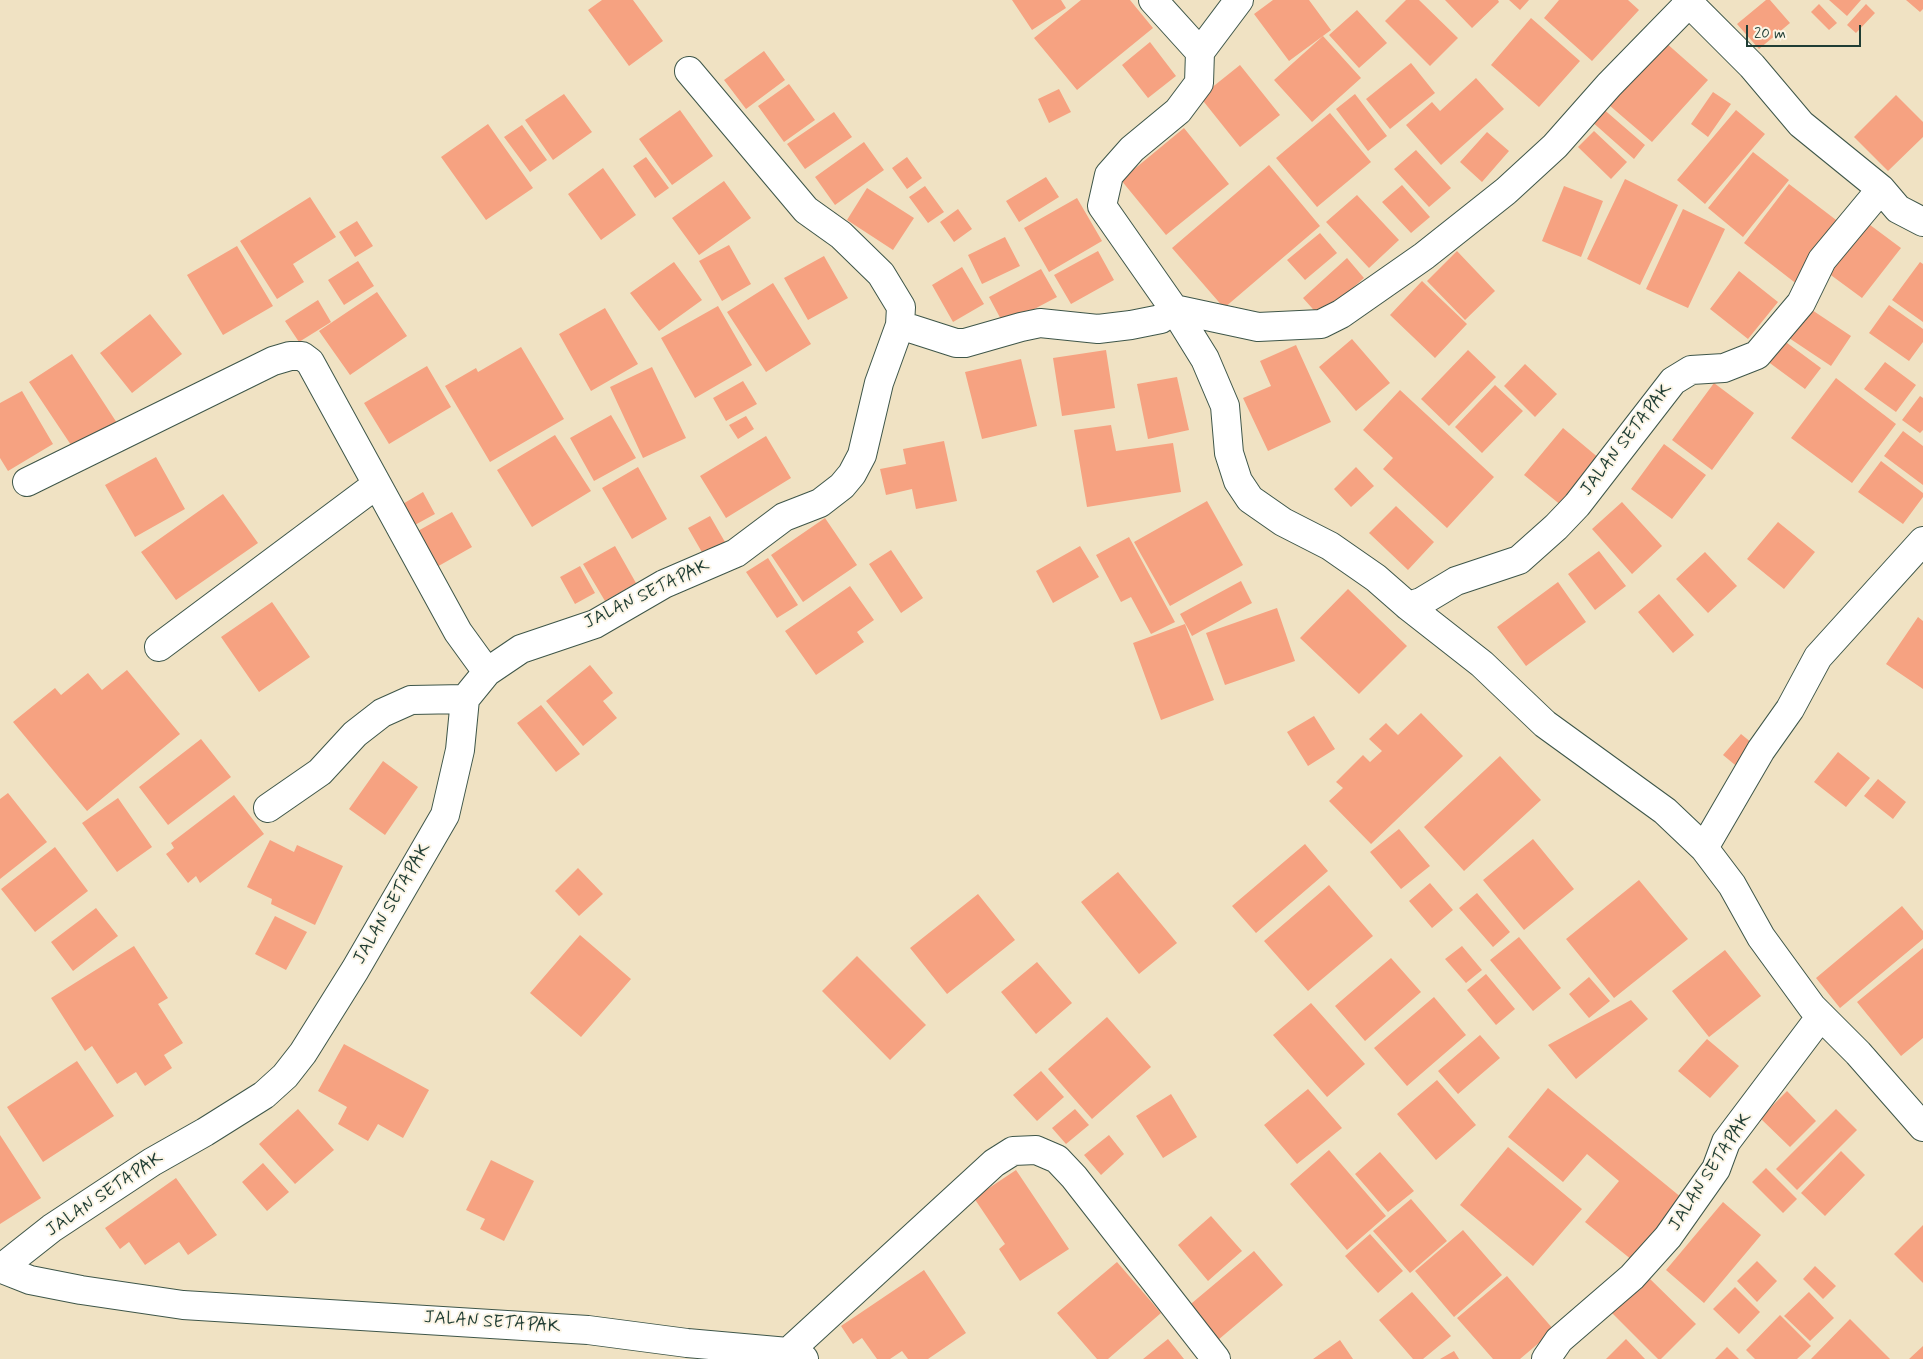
<!DOCTYPE html>
<style>
body{margin:0}
#map{position:relative;width:1923px;height:1359px;overflow:hidden;background:#f0e2c3;font-family:Mynerve,sans-serif}
canvas{display:block}
.scale{position:absolute;left:1746px;top:25px;width:115px;height:22px;box-sizing:border-box;border:2px solid #1f3d34;border-top:0;padding-left:6px;font-size:15px;line-height:18px;white-space:nowrap;color:#1f3d34;-webkit-text-stroke:4px #fcf5e5;paint-order:stroke}
</style>
<div id="map">
<canvas width="1923" height="1359"></canvas>
<div class="scale">20 m</div>
</div>
<script>
const context = document.querySelector('canvas').getContext('2d');
context.lineJoin = 'round';
function fill(path, color) { context.fillStyle = color; context.fill(path, 'evenodd'); }
const poly = rows => new Path2D(rows.map(r => 'M' + r).join(''));
function stroke(path, color, width, dash) { context.strokeStyle = color; context.lineWidth = width; context.lineCap = dash ? 'butt' : 'round'; context.setLineDash(dash || []); context.stroke(path); }
function write(font, color, halo, rows, align = 'center') {
  context.font = font + ' Mynerve,sans-serif'; context.lineWidth = 4; context.setLineDash([]); context.textBaseline = 'middle'; context.strokeStyle = halo; context.fillStyle = color; for (const [text, x, y, turn = 0] of rows) {
    context.save(); context.translate(x, y); context.rotate((+turn || 0) * Math.PI / 180); context.textAlign = isNaN(turn) ? turn : align; if (halo) context.strokeText(text, 0, 0); context.fillText(text, 0, 0); context.restore();
  }
}
const building = poly([
 [602,0,633,0,663,41,629,66,588,10],
 [1012,0,1061,0,1066,8,1032,30],
 [1081,0,1130,0,1153,28,1077,90,1034,38],
 [1273,0,1309,0,1331,30,1289,61,1254,14],
 [1406,0,1419,0,1458,38,1430,66,1385,21],
 [1445,0,1498,0,1499,2,1472,28],
 [1509,0,1529,0,1520,10],
 [1559,0,1628,0,1639,10,1592,61,1544,18],
 [1766,0,1770,0,1790,23,1759,49,1737,24],
 [1829,0,1861,0,1847,16],
 [1906,0,1923,0,1923,9,1920,12],
 [1819,4,1837,23,1829,30,1811,12],
 [1866,4,1875,13,1856,33,1847,25],
 [1357,10,1387,43,1359,68,1329,35],
 [1531,18,1580,61,1539,107,1491,65],
 [1323,36,1361,78,1312,122,1274,80],
 [1150,42,1176,76,1148,98,1122,65],
 [1665,42,1708,80,1652,142,1609,105],
 [764,51,785,80,746,109,724,80],
 [1411,63,1435,93,1390,129,1366,99],
 [1240,65,1280,115,1240,147,1200,97],
 [1476,78,1504,109,1441,165,1406,125,1432,102,1440,111],
 [789,84,815,120,784,142,758,106],
 [1059,89,1071,112,1049,123,1038,99],
 [1713,92,1731,104,1708,137,1691,124],
 [564,94,592,132,553,160,525,120],
 [1355,94,1387,136,1368,151,1336,109],
 [1896,95,1923,122,1923,137,1888,171,1854,137],
 [1601,107,1645,145,1634,159,1590,120],
 [680,110,713,156,672,185,639,139],
 [1736,110,1765,134,1705,204,1677,180],
 [834,112,852,137,805,169,787,144],
 [1330,113,1371,162,1317,207,1276,158],
 [488,124,533,188,486,220,441,157],
 [522,125,547,160,530,172,504,137],
 [1184,128,1229,184,1166,235,1121,180],
 [1594,131,1627,162,1611,179,1578,147],
 [1487,132,1509,151,1482,182,1460,162],
 [864,142,884,170,835,205,815,177],
 [1416,150,1451,188,1429,207,1394,169],
 [1753,152,1789,180,1743,237,1708,208],
 [646,157,669,188,655,198,633,166],
 [907,157,922,178,907,189,892,168],
 [1269,165,1320,226,1224,308,1172,248],
 [603,168,636,215,601,240,568,194],
 [1046,177,1059,197,1019,222,1006,201],
 [1625,179,1678,205,1640,285,1587,259],
 [724,181,751,218,699,255,672,218],
 [1789,184,1844,226,1798,285,1744,243],
 [1402,185,1430,217,1411,233,1382,202],
 [925,186,944,212,928,223,909,197],
 [1564,186,1603,201,1581,257,1542,241],
 [867,188,914,218,893,250,847,220],
 [1357,195,1399,240,1369,268,1326,222],
 [310,197,336,237,293,264,304,282,277,299,240,241],
 [1077,198,1102,241,1049,272,1024,228],
 [958,209,972,229,954,242,940,222],
 [1683,209,1725,229,1688,308,1646,289],
 [1862,219,1901,248,1862,298,1824,270],
 [357,221,373,246,355,257,339,232],
 [1320,233,1337,253,1305,280,1287,260],
 [1005,237,1020,266,982,284,968,255],
 [729,245,751,284,722,301,699,261],
 [237,246,273,306,223,335,187,275],
 [1098,251,1114,280,1071,304,1054,275],
 [1457,251,1495,291,1465,320,1427,281],
 [824,256,848,298,808,320,784,278],
 [1347,258,1364,278,1320,317,1303,298],
 [358,261,374,286,344,305,328,280],
 [674,262,702,300,659,331,630,293],
 [1920,262,1923,264,1923,322,1892,300],
 [962,267,984,304,953,322,932,285],
 [1041,269,1057,297,1004,325,989,297],
 [1739,271,1778,302,1748,339,1710,309],
 [1422,281,1467,324,1435,358,1390,315],
 [773,283,811,344,766,372,727,312],
 [377,292,407,336,350,375,319,331],
 [318,300,331,322,299,342,285,321],
 [1889,305,1923,329,1923,342,1909,361,1869,333],
 [718,306,752,365,695,398,661,338],
 [1806,306,1851,336,1831,366,1786,336],
 [605,308,638,364,591,391,559,334],
 [150,314,182,354,132,393,100,353],
 [1779,337,1821,368,1805,389,1763,358],
 [1352,339,1390,383,1356,411,1319,367],
 [1296,345,1331,422,1268,451,1243,398,1271,386,1260,361],
 [521,347,564,419,490,462,445,386,476,368,478,372],
 [1106,350,1115,408,1062,416,1053,358],
 [1468,350,1496,377,1449,426,1421,399],
 [72,354,117,423,75,451,29,382],
 [1021,359,1037,426,982,439,965,372],
 [1885,362,1916,385,1896,412,1864,389],
 [1525,364,1557,394,1535,417,1504,386],
 [427,366,451,407,389,444,364,403],
 [652,367,686,438,643,458,610,387],
 [1177,377,1189,430,1148,439,1137,384],
 [1836,378,1896,424,1852,483,1791,438],
 [743,381,757,404,726,421,713,398],
 [1714,383,1754,413,1712,470,1672,440],
 [1495,385,1523,411,1482,453,1455,427],
 [1400,390,1494,477,1447,528,1383,469,1393,458,1363,430],
 [22,391,53,444,8,471,0,458,0,403],
 [1920,396,1923,398,1923,430,1920,433,1902,420],
 [611,415,636,458,594,481,570,438],
 [746,416,754,429,738,439,729,425],
 [1111,425,1116,451,1173,443,1181,492,1087,507,1074,430],
 [1563,428,1600,459,1562,506,1524,475],
 [1903,431,1923,446,1923,485,1884,456],
 [555,435,591,491,532,527,497,470],
 [766,436,791,478,726,518,700,476],
 [944,441,957,501,916,509,912,489,886,495,880,469,906,464,903,449],
 [1664,444,1706,475,1672,519,1631,489],
 [156,457,185,509,135,537,105,485],
 [1881,461,1923,493,1923,497,1903,524,1858,492],
 [638,467,667,519,632,539,602,488],
 [1356,467,1374,486,1351,507,1334,489],
 [423,492,435,514,413,526,401,505],
 [223,494,258,543,176,600,141,552],
 [1207,501,1243,565,1170,606,1134,542],
 [1622,502,1662,546,1632,574,1592,529],
 [1396,506,1434,542,1408,570,1369,533],
 [452,512,472,547,428,572,407,537],
 [710,516,725,542,703,554,688,528],
 [825,518,857,565,803,602,771,555],
 [1778,522,1815,552,1784,589,1747,559],
 [1129,537,1175,622,1151,634,1131,597,1121,602,1096,555],
 [615,546,636,583,605,601,583,564],
 [1080,546,1099,577,1053,603,1036,571],
 [891,550,923,598,901,613,869,564],
 [1599,551,1626,586,1595,610,1568,574],
 [1705,552,1737,586,1708,613,1676,579],
 [768,558,798,605,777,618,746,572],
 [580,566,595,593,575,604,560,577],
 [1241,581,1252,603,1192,636,1180,614],
 [1558,582,1586,622,1526,666,1497,627],
 [850,586,874,620,857,632,864,642,816,675,785,631],
 [1348,589,1407,646,1359,694,1300,638],
 [1659,594,1694,635,1673,653,1638,612],
 [272,602,310,657,259,692,221,637],
 [1277,608,1295,661,1225,685,1206,633],
 [1918,617,1923,621,1923,689,1886,664],
 [1185,624,1214,700,1161,720,1133,643],
 [590,665,613,693,603,701,617,718,583,746,546,701],
 [127,670,180,734,87,811,13,722,55,688,61,695,88,673,102,690],
 [541,705,580,754,556,772,517,723],
 [1421,713,1463,756,1371,844,1329,801,1343,788,1336,782,1363,755,1370,762,1382,751,1369,739,1386,723,1398,735],
 [1314,716,1335,749,1308,766,1287,732],
 [1741,734,1758,748,1740,769,1723,755],
 [201,739,231,777,168,825,139,787],
 [1838,752,1870,778,1846,807,1814,782],
 [1500,756,1541,800,1464,871,1424,827],
 [383,761,418,787,385,835,349,809],
 [1878,779,1906,802,1893,819,1864,796],
 [8,793,47,842,0,879,0,799],
 [234,795,264,834,200,883,196,876,188,883,166,854,174,848,171,843],
 [118,798,152,847,117,872,82,823],
 [1399,829,1430,866,1401,889,1370,852],
 [1533,839,1574,889,1524,930,1483,880],
 [270,840,294,852,297,845,343,866,315,925,271,904,272,899,247,887],
 [1305,844,1328,871,1256,933,1232,906],
 [55,847,88,891,35,932,1,889],
 [578,868,603,894,579,916,555,891],
 [1118,872,1177,943,1139,974,1081,902],
 [1639,880,1688,939,1614,998,1566,939],
 [1430,883,1453,910,1432,928,1409,901],
 [1329,885,1373,936,1308,991,1264,941],
 [1477,893,1510,932,1493,947,1459,908],
 [978,894,1015,940,947,994,910,948],
 [1902,906,1923,931,1923,939,1840,1008,1816,978],
 [96,908,118,936,73,971,51,942],
 [275,916,307,932,286,970,255,954],
 [580,935,631,979,581,1037,530,993],
 [1519,937,1561,988,1533,1011,1490,960],
 [134,946,168,998,158,1004,183,1043,164,1055,172,1068,145,1086,136,1072,117,1084,92,1046,85,1051,51,998],
 [1462,946,1482,970,1466,983,1445,959],
 [1923,948,1923,1038,1901,1056,1857,1002],
 [1725,950,1761,996,1709,1037,1672,991],
 [857,956,926,1025,890,1060,822,991],
 [1391,958,1421,992,1365,1041,1335,1006],
 [1037,962,1072,1003,1036,1034,1001,992],
 [1486,974,1515,1009,1496,1025,1467,990],
 [1589,977,1610,1001,1589,1018,1569,994],
 [1434,997,1466,1035,1407,1086,1374,1048],
 [1631,1000,1648,1019,1576,1079,1548,1045],
 [1311,1003,1365,1064,1327,1097,1273,1035],
 [1107,1017,1151,1067,1092,1119,1048,1069],
 [1480,1035,1500,1058,1458,1094,1438,1071],
 [1707,1039,1739,1066,1710,1098,1678,1071],
 [344,1044,429,1090,403,1138,378,1124,368,1141,338,1124,347,1107,318,1091],
 [77,1061,114,1116,43,1162,7,1107],
 [1041,1071,1064,1097,1037,1121,1013,1095],
 [1437,1080,1476,1125,1436,1160,1397,1114],
 [1548,1088,1682,1198,1632,1260,1585,1222,1619,1181,1587,1154,1563,1182,1508,1137],
 [1308,1089,1342,1128,1297,1164,1264,1125],
 [1787,1091,1816,1121,1790,1147,1760,1118],
 [1171,1094,1197,1137,1163,1158,1136,1116],
 [298,1109,334,1150,295,1184,259,1144],
 [1075,1109,1089,1125,1066,1144,1052,1128],
 [1836,1109,1857,1130,1797,1190,1776,1169],
 [0,1135,41,1198,0,1224],
 [1109,1135,1124,1154,1101,1175,1084,1155],
 [1508,1147,1582,1209,1533,1266,1460,1205],
 [1329,1150,1386,1216,1347,1250,1290,1184],
 [1841,1151,1865,1175,1825,1216,1801,1193],
 [1380,1152,1414,1191,1388,1212,1355,1174],
 [491,1160,534,1181,504,1241,480,1229,485,1219,466,1210],
 [263,1163,289,1192,267,1211,242,1182],
 [1766,1168,1797,1199,1783,1213,1752,1182],
 [1016,1170,1069,1249,1020,1281,999,1249,1005,1244,974,1198],
 [176,1178,217,1235,188,1255,179,1242,145,1265,129,1242,120,1249,105,1228],
 [1411,1199,1447,1241,1410,1273,1373,1231],
 [1723,1202,1761,1235,1704,1303,1666,1270],
 [1211,1216,1242,1251,1208,1281,1178,1245],
 [1923,1225,1923,1283,1894,1254],
 [1463,1230,1502,1275,1454,1317,1415,1271],
 [1370,1234,1403,1271,1378,1293,1345,1256],
 [1254,1251,1283,1285,1218,1340,1186,1308],
 [1757,1261,1777,1281,1757,1302,1737,1281],
 [1117,1262,1161,1313,1108,1359,1097,1359,1057,1313],
 [1815,1266,1836,1286,1823,1299,1803,1279],
 [924,1270,966,1333,928,1359,908,1359,902,1351,890,1359,877,1359,862,1338,853,1344,841,1326],
 [1507,1276,1554,1330,1520,1359,1493,1359,1457,1318],
 [1647,1276,1696,1324,1661,1359,1658,1359,1611,1312],
 [1735,1287,1760,1312,1739,1334,1713,1309],
 [1412,1292,1451,1336,1423,1359,1413,1359,1379,1320],
 [1809,1292,1834,1318,1810,1341,1784,1316],
 [1780,1315,1811,1346,1797,1359,1755,1359,1746,1350],
 [1850,1319,1890,1359,1811,1359],
 [1168,1339,1184,1359,1143,1359],
 [1626,1339,1645,1359,1606,1359],
 [1340,1340,1353,1359,1313,1359],
 [1923,1346,1923,1359,1909,1359],
 [1727,1347,1739,1359,1715,1359],
 [1454,1351,1459,1359,1440,1359]
]);
const minor = poly([
 [1153,0,1200,52,1199,83,1178,111,1132,149,1109,175,1102,206,1174,309,1205,359,1225,406,1229,453,1238,481,1250,499,1283,522,1330,546,1376,578,1408,606,1482,664,1545,724,1665,811,1704,848,1732,885,1761,937,1812,1007,1858,1053,1923,1127],
 [1686,0,1752,66,1801,124,1881,189,1898,209,1923,222],
 [1200,52,1239,0],
 [900,325,956,343,965,343,1021,327,1040,323,1098,329,1131,325,1161,319,1174,309,1258,327,1321,324,1341,314,1424,256,1506,191,1555,146,1609,85,1689,3],
 [27,482,273,361,290,356,302,356,310,362,458,632,487,672],
 [1408,606,1421,602,1456,581,1519,560,1556,527,1577,505,1673,381,1691,370,1724,368,1757,355,1801,303,1822,260,1881,189],
 [159,647,376,485],
 [268,808,320,772,355,734,382,713,411,700,465,699],
 [1704,848,1761,750,1790,709,1818,657,1923,541],
 [0,1269,52,1228,152,1162,205,1132,264,1095,285,1076,303,1053,355,970,445,815,460,750,465,699,487,672,521,649,595,624,664,584,736,553,784,517,820,503,842,486,852,474,862,455,879,383,900,325,901,307,881,274,841,235,806,210,689,71],
 [2,1269,30,1280,81,1290,183,1305,588,1330,687,1343,788,1352,804,1359],
 [788,1352,994,1163,1013,1151,1036,1150,1057,1159,1074,1177,1216,1359],
 [1546,1359,1559,1340,1632,1277,1668,1237,1716,1169,1726,1142,1821,1016]
]);
const streetNames = [
 ["JALAN SETAPAK",1627,440,-52],
 ["JALAN SETAPAK",647,595,-26],
 ["JALAN SETAPAK",393,904,-60],
 ["JALAN SETAPAK",1711,1172,-57],
 ["JALAN SETAPAK",105,1195,-34],
 ["JALAN SETAPAK",492,1323,4]
];
fill(building, '#f6a281');
stroke(minor, '#3e5649', 30);
stroke(minor, '#fff', 28);
write('18px', '#1f3d34', '#fcf5e5', streetNames);
</script>
